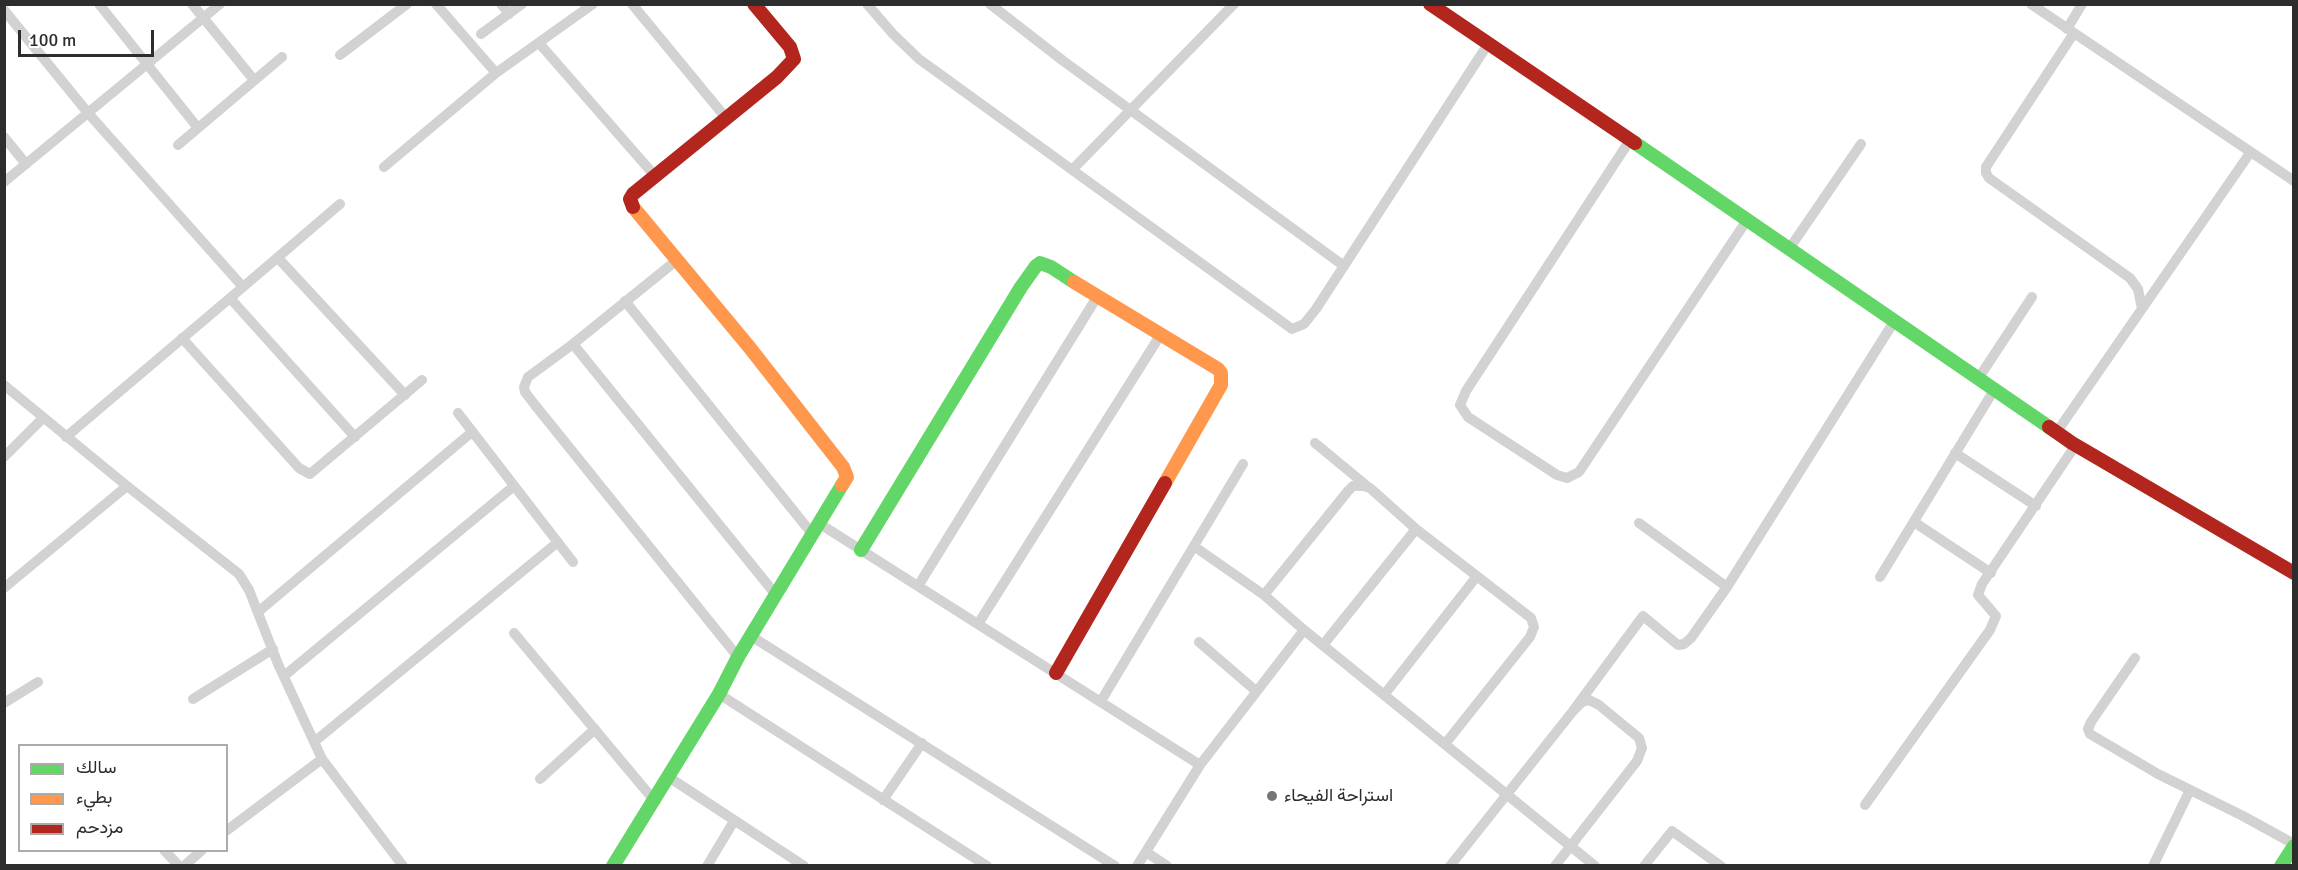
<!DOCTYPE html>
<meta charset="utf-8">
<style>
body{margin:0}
#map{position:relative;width:2298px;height:870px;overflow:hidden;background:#fff;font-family:Signika,Vazirmatn,sans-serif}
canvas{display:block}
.frame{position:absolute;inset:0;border:6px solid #2d2d2d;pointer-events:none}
.legend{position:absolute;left:18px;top:744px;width:210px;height:108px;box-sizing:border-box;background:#fff;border:2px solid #ababab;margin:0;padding:8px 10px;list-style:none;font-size:18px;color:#2d2d2d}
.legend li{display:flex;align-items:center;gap:12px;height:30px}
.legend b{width:30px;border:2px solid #ababab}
.scale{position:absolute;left:18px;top:30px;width:136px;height:27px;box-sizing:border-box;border:3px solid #2d2d2d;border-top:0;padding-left:8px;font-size:18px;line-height:21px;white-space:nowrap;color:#2d2d2d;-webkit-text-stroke:4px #fff;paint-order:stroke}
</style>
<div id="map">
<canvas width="2298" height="870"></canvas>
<div class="frame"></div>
<ul class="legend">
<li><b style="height:8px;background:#63d668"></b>سالك</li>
<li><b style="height:8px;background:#ff974d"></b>بطيء</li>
<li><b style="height:8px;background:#b3261e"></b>مزدحم</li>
</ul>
<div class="scale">100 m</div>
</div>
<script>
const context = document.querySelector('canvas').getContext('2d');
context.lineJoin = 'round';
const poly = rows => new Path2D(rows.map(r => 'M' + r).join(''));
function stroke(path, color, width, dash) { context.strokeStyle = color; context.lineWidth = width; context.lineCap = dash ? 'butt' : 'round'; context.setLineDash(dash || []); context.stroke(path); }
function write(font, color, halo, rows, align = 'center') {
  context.font = font + ' Signika,Vazirmatn,sans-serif'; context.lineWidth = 6; context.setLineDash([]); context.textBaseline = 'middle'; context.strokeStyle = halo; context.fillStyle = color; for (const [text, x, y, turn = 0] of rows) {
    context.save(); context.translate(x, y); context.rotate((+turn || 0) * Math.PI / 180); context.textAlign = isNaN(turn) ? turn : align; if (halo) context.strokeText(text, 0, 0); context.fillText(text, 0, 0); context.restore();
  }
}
const street = poly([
 [99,4,198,128],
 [192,4,254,80],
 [436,4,496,73,593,4],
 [501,4,509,14],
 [632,4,726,118],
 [867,4,893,34,919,59,1292,329,1304,324,1316,309,1488,44],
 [990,4,1062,60,1344,266],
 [2031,4,2294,181],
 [4,10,88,113,243,287,66,437],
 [2067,29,2082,4],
 [2074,33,1986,167,1986,173,1989,178,2130,278,2138,289,2142,309],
 [481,34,522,4],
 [539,43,655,176],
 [340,55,407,4],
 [4,137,26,164],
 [1630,140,1466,391,1460,405,1468,417,1557,475,1567,478,1579,472,1747,220],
 [178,145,282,57],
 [384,167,496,73],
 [1072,170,1234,4],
 [4,182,220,4],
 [1789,249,1861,144],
 [278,258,405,395],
 [677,260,573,344,528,377,524,387,525,392,535,405,738,657],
 [243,287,340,204],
 [230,298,355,437],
 [625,301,813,535],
 [182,338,299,468,310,474,422,380],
 [573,344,776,595],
 [1978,379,2032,297],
 [4,385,127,486,239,574,249,590,278,664,322,759,403,866],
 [458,413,573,562],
 [2056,433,2250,153],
 [1315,443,1367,486],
 [1955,453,2036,506],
 [4,457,43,418],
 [1914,522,1991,573],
 [1639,523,1727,587],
 [820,524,1200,765,1137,866],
 [1195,547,1264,595,1304,630,1595,866],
 [1880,577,1994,390],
 [918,586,1097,297],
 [4,588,127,486],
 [1264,595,1348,491,1353,486,1363,486,1370,488,1416,529,1531,618,1534,627,1530,637,1445,744],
 [258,612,472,432],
 [978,624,1161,334],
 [514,633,653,799],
 [751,636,1115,866],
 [1199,642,1256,691],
 [1323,645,1416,529],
 [2135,658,2091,722,2088,729,2090,734,2158,774,2243,816,2294,844],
 [284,676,514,486],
 [719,694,987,866],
 [1384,695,1477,576],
 [193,699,273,649],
 [1101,701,1243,464],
 [4,703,38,682],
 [1573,711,1643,616,1678,645,1684,644,1691,638,1727,587,1895,320],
 [314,742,558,542],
 [1200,765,1304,630],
 [667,776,804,866],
 [540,779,595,729],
 [883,800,922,743],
 [1865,805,1990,630,1996,616,1978,595,1982,584,2075,446],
 [226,831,322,759],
 [164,850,179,866],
 [1146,852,1167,866],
 [184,866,202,850],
 [707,866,734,821],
 [1450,866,1573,711,1582,702,1589,700,1599,705,1639,738,1642,748,1637,761,1555,866],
 [1644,866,1672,831,1721,866],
 [2153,866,2190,790]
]);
const fast = poly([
 [1635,143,2049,427],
 [861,550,1021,287,1036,266,1040,263,1051,267,1074,282],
 [613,866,719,694,738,657,842,485],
 [2281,866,2294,846]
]);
const slow = poly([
 [633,207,750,348,843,467,847,477,842,485],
 [1074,282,1218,369,1221,373,1221,385,1165,483]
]);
const jam = poly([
 [1430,4,1635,143],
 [633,207,630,199,633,194,777,77,794,59,790,47,754,4],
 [2049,427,2072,443,2294,573],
 [1056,673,1165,483]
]);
const markers = [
 [1272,796,6,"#767676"]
];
const poiNames = [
 ["استراحة الفيحاء",1284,796]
];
stroke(street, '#d2d2d2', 10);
stroke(fast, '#63d668', 14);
stroke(slow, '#ff974d', 14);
stroke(jam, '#b3261e', 14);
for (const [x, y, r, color] of markers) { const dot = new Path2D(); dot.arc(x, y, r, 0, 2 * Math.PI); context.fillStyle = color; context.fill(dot); stroke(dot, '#fff', 2); }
write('18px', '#2d2d2d', '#fff', poiNames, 'left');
</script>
